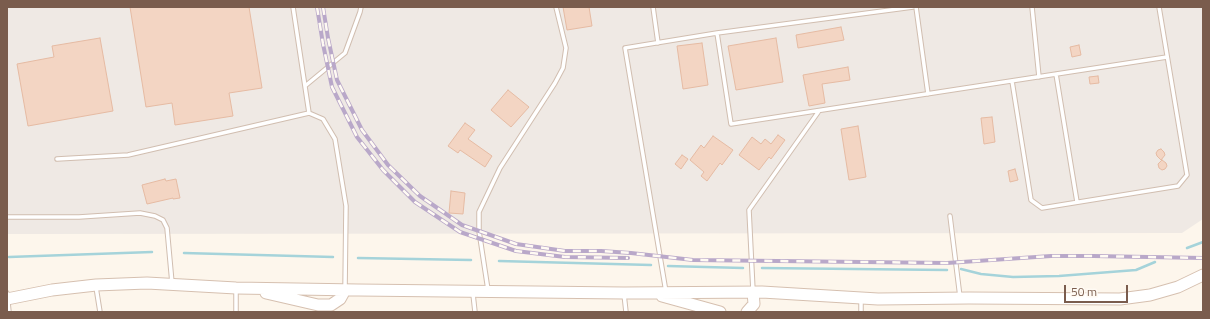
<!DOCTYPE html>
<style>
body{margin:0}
#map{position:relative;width:1210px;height:319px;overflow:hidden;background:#fdf6ec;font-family:"Titillium Web",sans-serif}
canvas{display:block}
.frame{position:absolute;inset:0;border:8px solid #7a5c4d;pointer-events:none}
.scale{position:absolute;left:1064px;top:285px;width:64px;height:18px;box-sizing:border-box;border:2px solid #7a5c4d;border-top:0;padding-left:5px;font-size:12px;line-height:14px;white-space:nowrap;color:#7a5c4d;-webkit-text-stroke:3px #fffaf3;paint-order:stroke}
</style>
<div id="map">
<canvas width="1210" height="319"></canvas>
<div class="frame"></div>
<div class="scale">50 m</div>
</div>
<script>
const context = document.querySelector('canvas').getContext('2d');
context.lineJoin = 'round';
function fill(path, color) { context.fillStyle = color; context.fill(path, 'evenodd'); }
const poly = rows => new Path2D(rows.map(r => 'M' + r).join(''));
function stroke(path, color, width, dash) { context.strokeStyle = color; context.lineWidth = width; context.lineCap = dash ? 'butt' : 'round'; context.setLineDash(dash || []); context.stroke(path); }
const industrial = poly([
 [7,7,1203,7,1203,219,1182,233,7,234]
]);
const stream = poly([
 [1187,248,1203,242],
 [184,253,333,257],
 [9,257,152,252],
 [358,258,471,260],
 [499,261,651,265],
 [668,266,743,268],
 [762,268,947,270],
 [961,269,981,274,1013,277,1059,276,1136,270,1155,262]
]);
const building = poly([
 [130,7,249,7,262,88,229,93,233,116,175,125,172,103,146,107,130,7],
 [563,7,589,7,592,26,567,30,563,7],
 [841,27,844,40,798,48,796,35,841,27],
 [100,38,113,111,28,126,17,64,54,57,52,46,100,38],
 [776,38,783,82,736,90,728,46,776,38],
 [702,43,708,85,683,89,677,46,702,43],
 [1079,45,1081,55,1072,57,1070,47,1079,45],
 [848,67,850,80,822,84,825,103,809,106,803,75,848,67],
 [1098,76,1099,83,1090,84,1089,77,1098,76],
 [508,90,529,107,511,127,491,110,508,90],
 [992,117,995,142,984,144,981,118,992,117],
 [465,123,475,130,468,139,492,156,485,167,460,150,458,153,448,146,465,123],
 [858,126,866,177,849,180,841,129,858,126],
 [778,135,785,140,771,159,769,157,759,170,739,155,752,137,761,144,765,139,771,144,778,135],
 [713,136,733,150,722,165,720,163,707,181,701,176,704,172,690,160,701,145,704,148,713,136],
 [1161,149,1164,152,1165,155,1161,160,1157,156,1156,153,1158,150,1161,149],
 [682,155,688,159,681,169,675,164,682,155],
 [1162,160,1166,163,1167,166,1165,169,1162,170,1159,168,1158,164,1162,160],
 [1015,169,1018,180,1010,182,1008,171,1015,169],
 [165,179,166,181,176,179,180,198,173,199,173,198,147,204,142,185,165,179],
 [451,191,465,193,463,214,449,213,451,191]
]);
const service = poly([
 [293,7,309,113],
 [653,7,658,43],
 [916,7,928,94],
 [1032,7,1039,77],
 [717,33,731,124,1167,57],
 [1056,74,1077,202],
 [1012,81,1031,200,1042,208,1178,186,1187,175,1159,7],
 [305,86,345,53,360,12,361,7],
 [57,159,128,155,309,113,323,119,335,139,346,206,345,289],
 [950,216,960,297],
 [7,217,79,217,140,213,155,216,163,220,167,228,172,283],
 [96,287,100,312],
 [488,290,479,231,479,212,500,168,555,83,563,68,566,48,556,7],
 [753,291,749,210,819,111],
 [666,292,625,48,717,33,913,7],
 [7,293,9,312],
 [473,294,475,312],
 [624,294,626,312],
 [236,312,236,289],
 [861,312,861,299]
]);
const secondary = poly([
 [266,293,318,305,331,305,340,299,345,290],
 [662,296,720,312],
 [7,299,52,290,96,285,147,283,236,288,358,290,624,293,762,292,878,299,969,298,1120,299,1150,295,1178,287,1203,275],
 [747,312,754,304,753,292]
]);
const rail = poly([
 [317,7,323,44,332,87,357,137,383,170,415,202,460,232,516,251,565,257,628,258],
 [323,7,328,38,337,80,362,130,388,165,420,196,462,225,516,244,565,251,601,251,631,253,693,260,947,263,1051,256,1093,256,1203,258]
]);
fill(industrial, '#efe9e4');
stroke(stream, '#a5d3da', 2.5);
fill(building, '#f3d5c3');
stroke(building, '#e6bba3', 1);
stroke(service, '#d1beb0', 5.5);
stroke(secondary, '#d6c0b0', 13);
stroke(service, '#fff', 3.5);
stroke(secondary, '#fff', 11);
stroke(rail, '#b9a8c9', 4);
stroke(rail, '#fffaf3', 2.5, [8]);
</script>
